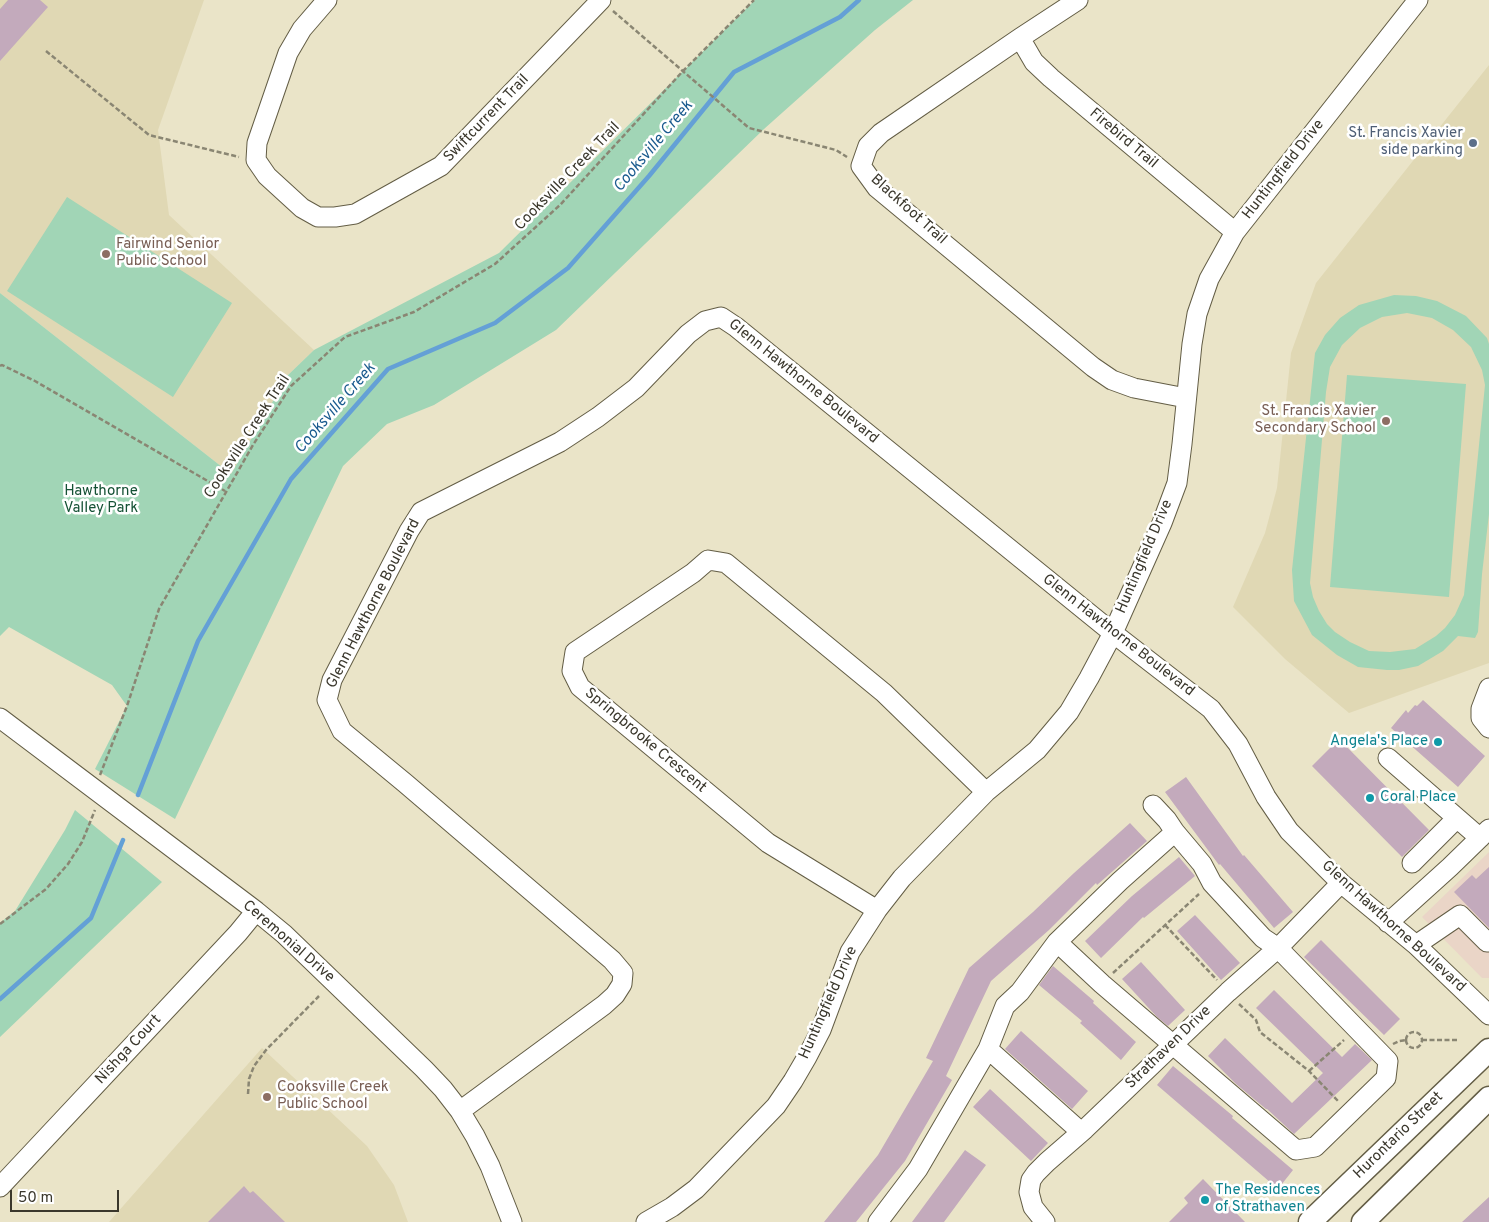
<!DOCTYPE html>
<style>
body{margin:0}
#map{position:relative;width:1489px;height:1222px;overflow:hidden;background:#eae4c8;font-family:Overpass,sans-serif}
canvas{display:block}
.scale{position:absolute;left:10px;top:1190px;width:109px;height:22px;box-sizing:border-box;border:2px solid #3a372c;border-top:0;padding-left:6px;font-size:15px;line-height:18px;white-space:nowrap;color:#3a372c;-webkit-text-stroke:4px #fff;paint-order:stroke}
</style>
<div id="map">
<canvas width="1489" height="1222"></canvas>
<div class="scale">50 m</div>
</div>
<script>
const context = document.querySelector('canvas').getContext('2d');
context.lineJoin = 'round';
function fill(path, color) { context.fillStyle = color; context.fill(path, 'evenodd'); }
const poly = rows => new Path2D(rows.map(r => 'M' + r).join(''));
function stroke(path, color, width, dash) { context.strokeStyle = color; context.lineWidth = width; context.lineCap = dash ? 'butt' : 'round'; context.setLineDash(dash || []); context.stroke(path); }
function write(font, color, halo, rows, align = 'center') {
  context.font = font + ' Overpass,sans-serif'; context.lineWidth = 5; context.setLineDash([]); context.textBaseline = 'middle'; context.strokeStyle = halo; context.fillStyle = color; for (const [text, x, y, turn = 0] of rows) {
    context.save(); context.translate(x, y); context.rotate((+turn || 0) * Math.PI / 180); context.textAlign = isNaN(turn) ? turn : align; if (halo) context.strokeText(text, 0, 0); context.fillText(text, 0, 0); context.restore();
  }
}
const commercial = poly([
 [1489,852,1489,978,1482,978,1422,917]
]);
const built = poly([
 [0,0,204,0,158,130,169,215,314,350,288,375,231,474,0,293],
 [1489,65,1489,663,1349,713,1285,659,1233,607,1265,533,1277,488,1291,353,1316,283],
 [262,1048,367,1146,394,1185,408,1222,109,1222]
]);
const green = poly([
 [755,0,913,0,875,30,764,129,556,330,434,405,387,424,343,466,175,819,95,769,127,706,112,685,9,627,0,636,0,293,231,474,288,375,314,350,499,253],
 [67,197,232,303,173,397,7,291],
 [1394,295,1416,296,1437,301,1466,316,1487,338,1489,344,1489,514,1482,574,1478,632,1475,638,1458,636,1443,651,1418,666,1399,670,1387,670,1358,667,1337,655,1312,635,1294,601,1292,570,1315,353,1325,335,1340,318,1359,305],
 [1407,313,1432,318,1453,330,1471,347,1482,370,1485,385,1464,595,1455,615,1445,628,1436,636,1415,649,1390,652,1369,651,1350,642,1335,632,1327,624,1319,611,1313,597,1310,583,1326,392,1330,367,1342,345,1360,328,1382,317],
 [1347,375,1466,384,1449,597,1330,587],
 [75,810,162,882,0,1037,0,923,15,911,65,830]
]);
const stream = poly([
 [138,795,198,641,291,479,388,369,495,323,568,268,649,176,734,72,840,17,859,0],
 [0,999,91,918,123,840]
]);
const building = poly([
 [8,0,40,0,48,7,0,61,0,9],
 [1423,700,1485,756,1458,787,1391,728,1406,710,1408,713,1415,705,1417,706],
 [1339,739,1429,830,1402,857,1312,766],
 [1186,777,1243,856,1244,855,1293,912,1274,928,1220,864,1219,865,1165,792],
 [1130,823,1147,841,1097,885,1096,883,1049,930,991,981,946,1076,952,1080,905,1161,856,1222,824,1222,878,1155,933,1061,926,1058,969,968,1033,912,1074,873],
 [1179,857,1195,876,1144,918,1143,917,1101,958,1085,941,1132,896],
 [1489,867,1489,928,1454,892,1472,875,1476,879],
 [1195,915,1240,963,1221,980,1177,931],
 [1321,940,1400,1019,1384,1035,1304,957],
 [1141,962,1185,1010,1168,1026,1157,1017,1122,979],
 [1053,966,1094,1001,1093,1003,1136,1042,1121,1060,1080,1023,1082,1021,1039,985],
 [1274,990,1342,1057,1355,1044,1372,1060,1294,1134,1267,1109,1266,1109,1236,1084,1208,1056,1225,1038,1292,1103,1323,1073,1256,1008],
 [1021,1031,1088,1091,1072,1109,1005,1049],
 [1173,1066,1233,1116,1232,1118,1293,1170,1278,1189,1157,1085],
 [990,1089,1048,1143,1031,1161,973,1107],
 [965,1150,986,1165,944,1222,912,1222],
 [1203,1179,1245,1222,1169,1222,1188,1203,1184,1198],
 [244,1186,250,1193,253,1191,285,1222,208,1222],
 [1489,1197,1489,1222,1462,1222]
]);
const path = poly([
 [613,11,749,128,836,150,847,157],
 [46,51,149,135,239,157],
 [0,366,2,365,35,381,225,491],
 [100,775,127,706,159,609,253,445,291,386,345,337,414,312,495,264,560,205,683,71,754,0],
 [0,924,46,889,68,864,82,842,95,810],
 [1165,925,1217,980],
 [1113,973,1199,894],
 [1239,1004,1256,1020,1260,1032,1309,1071,1338,1101],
 '1406 1040a8 8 0 1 1 16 0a8 8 0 1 1-16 0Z',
 [1422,1040,1457,1040],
 [1393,1044,1399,1041,1406,1040],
 [1309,1071,1344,1040],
 [248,1094,249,1079,254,1066,266,1050,319,996]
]);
const minor = poly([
 [327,0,302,29,288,53,257,143,256,160,267,176,302,208,318,217,335,217,355,214,441,166,601,0],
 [1078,0,1020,38,881,133,868,146,861,166,877,188,1093,367,1112,380,1134,388,1186,398],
 [1020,38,1034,62,1051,78,1235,232],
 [1489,688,1481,709,1481,718,1489,728],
 [0,718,256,911,284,934,424,1069,443,1089,460,1111,475,1136,490,1166,512,1222],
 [1388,758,1457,818],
 [1412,863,1457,818,1480,838],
 [877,910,768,843,580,687,572,671,575,652,693,573,708,560,726,563,884,693,986,792],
 [1388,923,1450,867,1489,829],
 [1057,942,1102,984,1296,1150,1315,1147,1386,1078,1388,1061,1278,948,1263,938,1212,883,1202,864,1175,832,1167,820,1153,805],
 [1416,945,1460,915,1487,942,1489,942],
 [988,1049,1081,1132],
 [460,1111,604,1005,615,995,622,984,623,973,612,960,405,783,342,731,327,700,332,680,409,531,421,512,560,442,598,417,636,388,688,334,705,321,721,317,736,327,1113,633,1211,709,1238,744,1266,797,1289,831,1341,883,1416,945,1489,1015],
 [0,1187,238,933,256,911],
 [646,1222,672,1207,696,1189,776,1106,793,1081,807,1057,821,1030,850,952,877,910,902,878,986,792,1037,750,1069,712,1089,678,1113,633,1162,523,1177,483,1182,444,1192,344,1197,314,1209,279,1235,232,1418,0],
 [878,1222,918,1169,988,1049,1005,1006,1020,992,1057,942,1120,881,1175,832],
 [1045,1222,1033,1207,1029,1192,1031,1180,1036,1173,1047,1162,1085,1129,1228,992,1278,948,1341,883]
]);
const major = poly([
 [1310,1222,1489,1050],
 [1363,1222,1489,1098]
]);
const markers = [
 [1473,143,5,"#5c6f8a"],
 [106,254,5,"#8d6e63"],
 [1386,421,5,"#8d6e63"],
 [1438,742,5,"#0f9aa8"],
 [1370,798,5,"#0f9aa8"],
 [267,1097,5,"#8d6e63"],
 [1205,1200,5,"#0f9aa8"]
];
const streetNames = [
 ["Swiftcurrent Trail",487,119,-46],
 ["Firebird Trail",1123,139,40],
 ["Huntingfield Drive",1284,170,-52],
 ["Cooksville Creek Trail",568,177,-46],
 ["Blackfoot Trail",908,210,42],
 ["Glenn Hawthorne Boulevard",803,382,39],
 ["Cooksville Creek Trail",248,437,-57],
 ["Huntingfield Drive",1145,557,-67],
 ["Glenn Hawthorne Boulevard",374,604,-63],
 ["Glenn Hawthorne Boulevard",1118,636,38],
 ["Springbrooke Crescent",645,741,40],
 ["Glenn Hawthorne Boulevard",1393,927,42],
 ["Ceremonial Drive",288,942,41],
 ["Huntingfield Drive",829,1003,-66],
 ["Strathaven Drive",1169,1048,-44],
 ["Nishga Court",129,1050,-47],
 ["Hurontario Street",1399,1136,-44]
];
const serviceNames = [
 ["St. Francis Xavier",1463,134],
 ["side parking",1463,151]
];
const educationNames = [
 ["Fairwind Senior",116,245],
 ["Public School",116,262],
 ["St. Francis Xavier",1376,412,"right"],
 ["Secondary School",1376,429,"right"],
 ["Cooksville Creek",277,1088],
 ["Public School",277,1105]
];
const parkNames = [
 ["Hawthorne",101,492],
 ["Valley Park",101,509]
];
const cultureNames = [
 ["Angela's Place",1428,742,"right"],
 ["Coral Place",1380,798],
 ["The Residences",1215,1191],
 ["of Strathaven",1215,1208]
];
const waterNames = [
 ["Cooksville Creek",654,147,-50],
 ["Cooksville Creek",336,409,-49]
];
fill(commercial, '#ead5c7');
fill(built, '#e0d8b4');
fill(green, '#a1d5b6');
stroke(stream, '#64a0d6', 4.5);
fill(building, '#c3aabc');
stroke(minor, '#635d45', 21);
stroke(major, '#635d45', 25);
stroke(path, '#8a8673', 2.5, [5, 2.5]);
stroke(minor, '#fff', 19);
stroke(major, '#fff', 22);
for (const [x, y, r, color] of markers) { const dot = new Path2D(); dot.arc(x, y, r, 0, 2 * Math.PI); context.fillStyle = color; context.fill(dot); stroke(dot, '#fff', 2); }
write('15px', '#3a372c', '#fff', streetNames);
write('15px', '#4e5e75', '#fff', serviceNames, 'right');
write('15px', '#785e54', '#fff', educationNames, 'left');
write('15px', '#145134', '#fff', parkNames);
write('15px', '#0d838f', '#fff', cultureNames, 'left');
write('italic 16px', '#1b5b8f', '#fff', waterNames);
</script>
